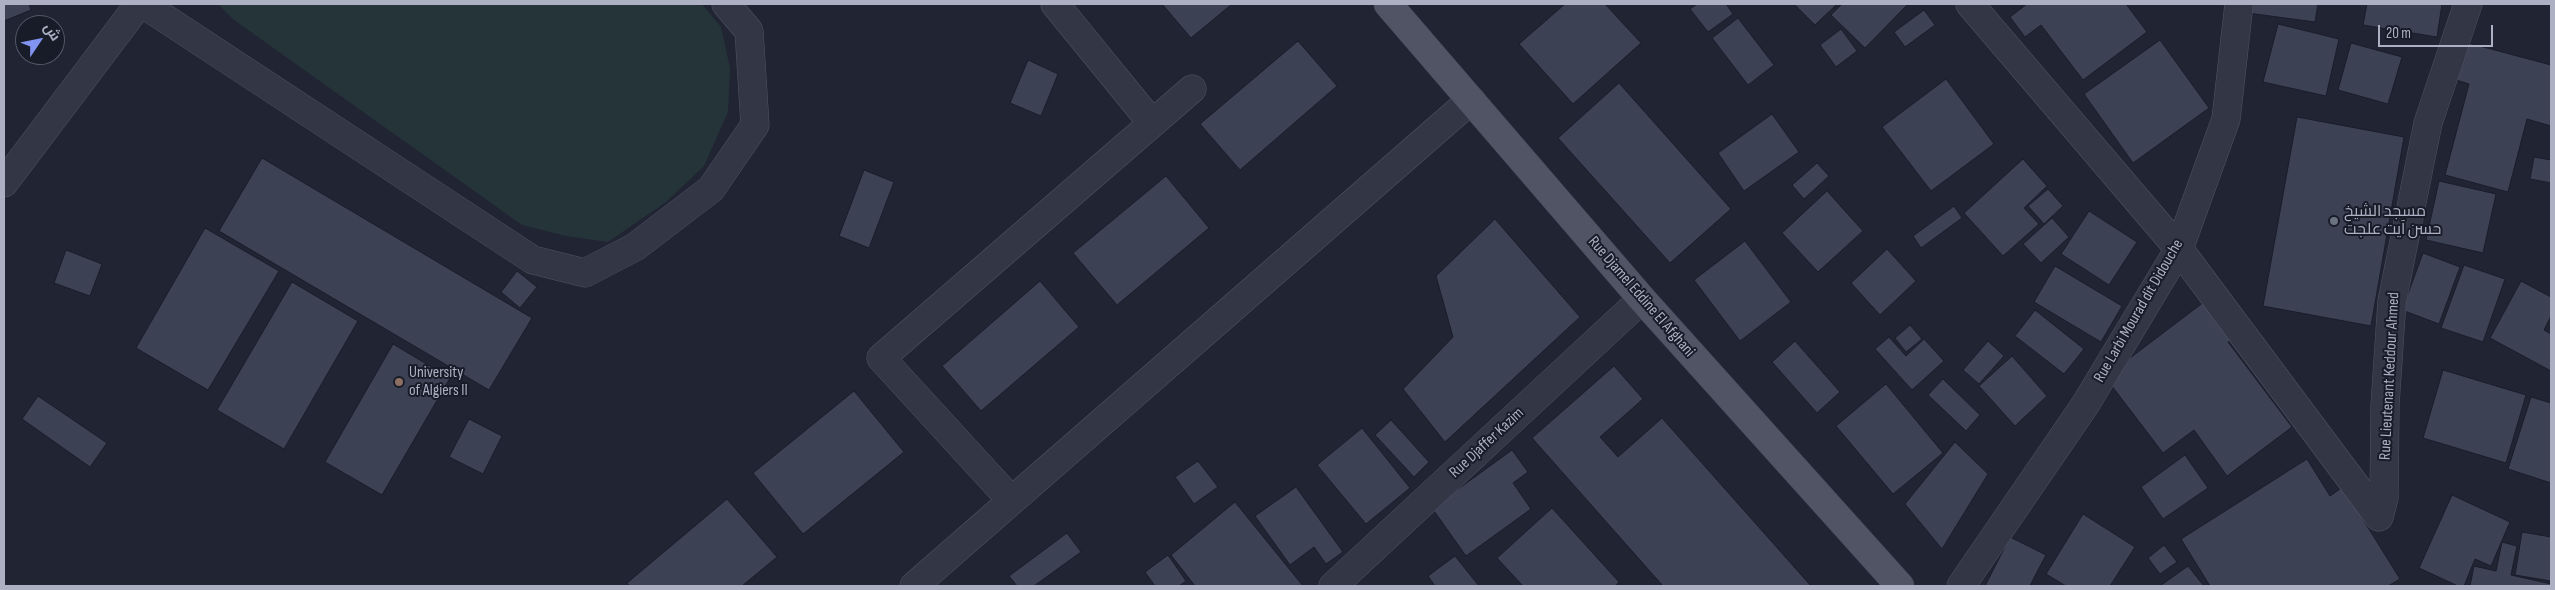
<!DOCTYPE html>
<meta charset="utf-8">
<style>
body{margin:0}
#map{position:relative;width:2555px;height:590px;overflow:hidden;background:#202433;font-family:"Sofia Sans Condensed",Cairo,sans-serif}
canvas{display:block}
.frame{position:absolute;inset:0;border:5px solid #acb0c2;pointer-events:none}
.north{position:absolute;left:15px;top:15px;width:50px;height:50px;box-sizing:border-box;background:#181c29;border:1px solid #535766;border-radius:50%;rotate:56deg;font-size:14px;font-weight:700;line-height:20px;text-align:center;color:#acb0c2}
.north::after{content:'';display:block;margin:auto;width:18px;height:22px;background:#8294f1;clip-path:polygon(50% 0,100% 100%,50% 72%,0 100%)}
.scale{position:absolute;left:2378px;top:25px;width:115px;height:22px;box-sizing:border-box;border:2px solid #acb0c2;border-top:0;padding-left:6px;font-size:15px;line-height:18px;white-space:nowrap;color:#acb0c2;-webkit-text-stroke:4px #181c29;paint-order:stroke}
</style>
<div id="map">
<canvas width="2555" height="590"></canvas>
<div class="frame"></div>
<div class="north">ش</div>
<div class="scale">20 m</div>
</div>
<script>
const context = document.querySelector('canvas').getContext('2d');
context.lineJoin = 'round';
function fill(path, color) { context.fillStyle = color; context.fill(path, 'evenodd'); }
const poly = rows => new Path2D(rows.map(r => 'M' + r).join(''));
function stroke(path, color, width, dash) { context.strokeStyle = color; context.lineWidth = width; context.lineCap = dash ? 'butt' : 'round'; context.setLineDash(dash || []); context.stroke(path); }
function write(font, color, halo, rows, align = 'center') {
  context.font = font + ' "Sofia Sans Condensed",Cairo,sans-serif'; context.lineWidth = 4; context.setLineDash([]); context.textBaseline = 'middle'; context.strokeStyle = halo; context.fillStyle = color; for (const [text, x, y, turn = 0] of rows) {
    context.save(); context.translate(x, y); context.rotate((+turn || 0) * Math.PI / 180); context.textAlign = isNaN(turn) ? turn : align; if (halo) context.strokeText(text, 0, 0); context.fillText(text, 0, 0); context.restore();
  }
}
const green = poly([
 [218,4,702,4,721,27,730,68,728,112,704,166,666,202,608,242,566,236,522,225,234,20]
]);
const building = poly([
 [4,4,29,4,31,10,4,21,4,4],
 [1162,4,1232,4,1191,38,1162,4],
 [1565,4,1605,4,1641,43,1573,104,1519,44,1565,4],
 [1697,4,1726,4,1733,14,1708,32,1690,9,1697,4],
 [1794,4,1837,4,1815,25,1794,4],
 [1842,4,1908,4,1865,48,1831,15,1842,4],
 [2027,4,2126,4,2147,32,2083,80,2041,25,2025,37,2010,17,2027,4],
 [2250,4,2318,4,2315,22,2248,13,2250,4],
 [2367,4,2442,4,2437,37,2363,25,2367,4],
 [1924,10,1935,25,1905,47,1894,32,1924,10],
 [1738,18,1774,65,1748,85,1712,38,1738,18],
 [2278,24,2339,39,2326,96,2263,82,2278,24],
 [1841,29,1857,51,1836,67,1820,45,1841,29],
 [2160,40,2209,108,2133,163,2084,94,2160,40],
 [2457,40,2551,65,2551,126,2527,119,2508,192,2445,175,2469,84,2447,77,2457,40],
 [1298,41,1337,86,1240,170,1200,124,1298,41],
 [2351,43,2402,57,2388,104,2338,90,2351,43],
 [1028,60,1058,74,1041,116,1010,103,1028,60],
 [1946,79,1994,144,1931,191,1882,127,1946,79],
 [1619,83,1731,209,1670,263,1558,138,1619,83],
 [1772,114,1799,152,1744,191,1718,153,1772,114],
 [2297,117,2404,137,2371,326,2263,306,2297,117],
 [2534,157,2551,160,2551,183,2530,179,2534,157],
 [262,158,532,318,489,390,219,231,262,158],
 [2023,159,2047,186,2024,208,2039,224,2003,256,1964,213,2023,159],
 [1817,163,1829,176,1804,199,1792,185,1817,163],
 [864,170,894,182,869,248,839,236,864,170],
 [1166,176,1209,228,1117,305,1073,253,1166,176],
 [2439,181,2496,194,2483,253,2426,240,2439,181],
 [2048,189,2063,206,2044,224,2028,206,2048,189],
 [1827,191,1863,231,1818,272,1782,233,1827,191],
 [1954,206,1962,218,1921,248,1913,236,1954,206],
 [2089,211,2137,242,2109,285,2061,254,2089,211],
 [2052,218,2069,237,2041,263,2023,244,2052,218],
 [1495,219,1580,317,1445,442,1403,389,1453,337,1436,276,1495,219],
 [205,228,279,271,208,390,136,348,205,228],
 [1745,241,1791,302,1740,341,1694,280,1745,241],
 [1887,249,1916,281,1880,315,1851,283,1887,249],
 [66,250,102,264,90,296,54,283,66,250],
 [2423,253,2460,267,2439,324,2402,310,2423,253],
 [2464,265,2505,279,2483,342,2441,328,2464,265],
 [2055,266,2122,306,2101,342,2034,302,2055,266],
 [517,271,537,287,520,308,501,292,517,271],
 [1040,281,1079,327,981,411,942,366,1040,281],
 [2521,281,2551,297,2551,316,2544,330,2551,334,2551,371,2490,338,2521,281],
 [292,282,358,321,284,449,217,410,292,282],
 [2204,302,2233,339,2228,342,2292,427,2227,476,2194,430,2163,453,2105,377,2204,302],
 [2035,310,2084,349,2064,374,2015,336,2035,310],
 [1910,325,1922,339,1906,352,1895,338,1910,325],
 [1889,337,1906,356,1924,339,1944,361,1912,390,1875,349,1889,337],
 [1795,341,1840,392,1817,413,1772,362,1795,341],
 [1988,341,2004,356,1979,384,1963,370,1988,341],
 [393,344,450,378,382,495,325,462,393,344],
 [2012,356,2047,396,2015,426,1979,386,2012,356],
 [1614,366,1643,399,1600,437,1618,457,1662,418,1811,586,1663,586,1532,438,1614,366],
 [2443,370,2526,395,2506,463,2423,438,2443,370],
 [1943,379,1980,415,1966,431,1928,395,1943,379],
 [1886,384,1943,453,1893,494,1836,426,1886,384],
 [854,391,904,452,803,534,753,473,854,391],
 [38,396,107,443,90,467,22,419,38,396],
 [2531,397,2551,403,2551,483,2508,469,2531,397],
 [469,419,502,436,483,474,449,457,469,419],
 [1391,420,1429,462,1414,477,1375,435,1391,420],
 [1362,428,1410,488,1366,524,1317,465,1362,428],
 [1955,442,1988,474,1942,549,1905,504,1955,442],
 [1512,450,1528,472,1513,483,1531,509,1466,556,1432,508,1512,450],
 [2185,455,2208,488,2163,519,2141,487,2185,455],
 [2307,459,2330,496,2343,487,2400,579,2388,586,2210,586,2181,539,2307,459],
 [1198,461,1218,487,1194,504,1175,477,1198,461],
 [1296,487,1343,552,1326,564,1314,547,1290,565,1255,516,1296,487],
 [2452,495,2510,522,2491,566,2475,559,2464,586,2458,586,2419,568,2452,495],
 [727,499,777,557,742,586,630,586,627,583,727,499],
 [1235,502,1303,586,1195,586,1171,555,1235,502],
 [1552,508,1619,582,1615,586,1523,586,1497,558,1552,508],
 [2083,514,2135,547,2110,586,2066,586,2046,574,2083,514],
 [2522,532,2551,537,2551,581,2515,575,2522,532],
 [1067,533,1081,552,1034,586,1017,586,1009,576,1067,533],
 [2010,537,2046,555,2037,572,2030,586,1985,586,2010,537],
 [2502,542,2517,546,2511,575,2551,584,2551,586,2470,586,2474,566,2496,571,2502,542],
 [2164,545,2177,562,2160,574,2148,558,2164,545],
 [1168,555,1186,581,1179,586,1155,586,1145,572,1168,555],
 [1455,556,1479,586,1435,586,1428,576,1455,556],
 [2188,566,2204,586,2160,586,2188,566]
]);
const minor = poly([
 [143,4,533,260,585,273,635,247,711,189,755,125,749,31,726,4],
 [1055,4,1152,123],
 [1970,4,2179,249,2379,517],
 [4,183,139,4],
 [1011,500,881,358,1192,89],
 [2379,517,2384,498,2385,405,2392,301,2428,123,2468,4],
 [914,586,1471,100],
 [1333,586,1642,299],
 [1961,586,2085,405,2179,249,2226,119,2239,4]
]);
const major = poly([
 [1388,4,1642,299,1900,586]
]);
const markers = [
 [2334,221,5,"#6b7280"],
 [399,382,5,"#8d6e63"]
];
const poiNames = [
 ["مسجد الشيخ",2344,212],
 ["حسن آيت علجت",2344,230],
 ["University",409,373],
 ["of Algiers II",409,391]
];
const streetNames = [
 ["Rue Djamel Eddine El Afghani",1641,297,49],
 ["Rue Larbi Mourad dit Didouche",2139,311,-60],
 ["Rue Lieutenant Keddour Ahmed",2390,376,-87],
 ["Rue Djaffer Kazim",1487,443,-43]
];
fill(green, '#253439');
fill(building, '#3c4154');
stroke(building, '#1a1d2b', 1);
stroke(minor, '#505363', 29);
stroke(major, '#3c3f4e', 29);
stroke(minor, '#333644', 28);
stroke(major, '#505464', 28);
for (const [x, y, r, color] of markers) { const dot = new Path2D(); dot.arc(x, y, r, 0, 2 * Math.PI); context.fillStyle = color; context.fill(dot); stroke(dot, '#181c29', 2); }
write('16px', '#acb0c2', '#181c29', poiNames, 'left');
write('16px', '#acb0c2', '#181c29', streetNames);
</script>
